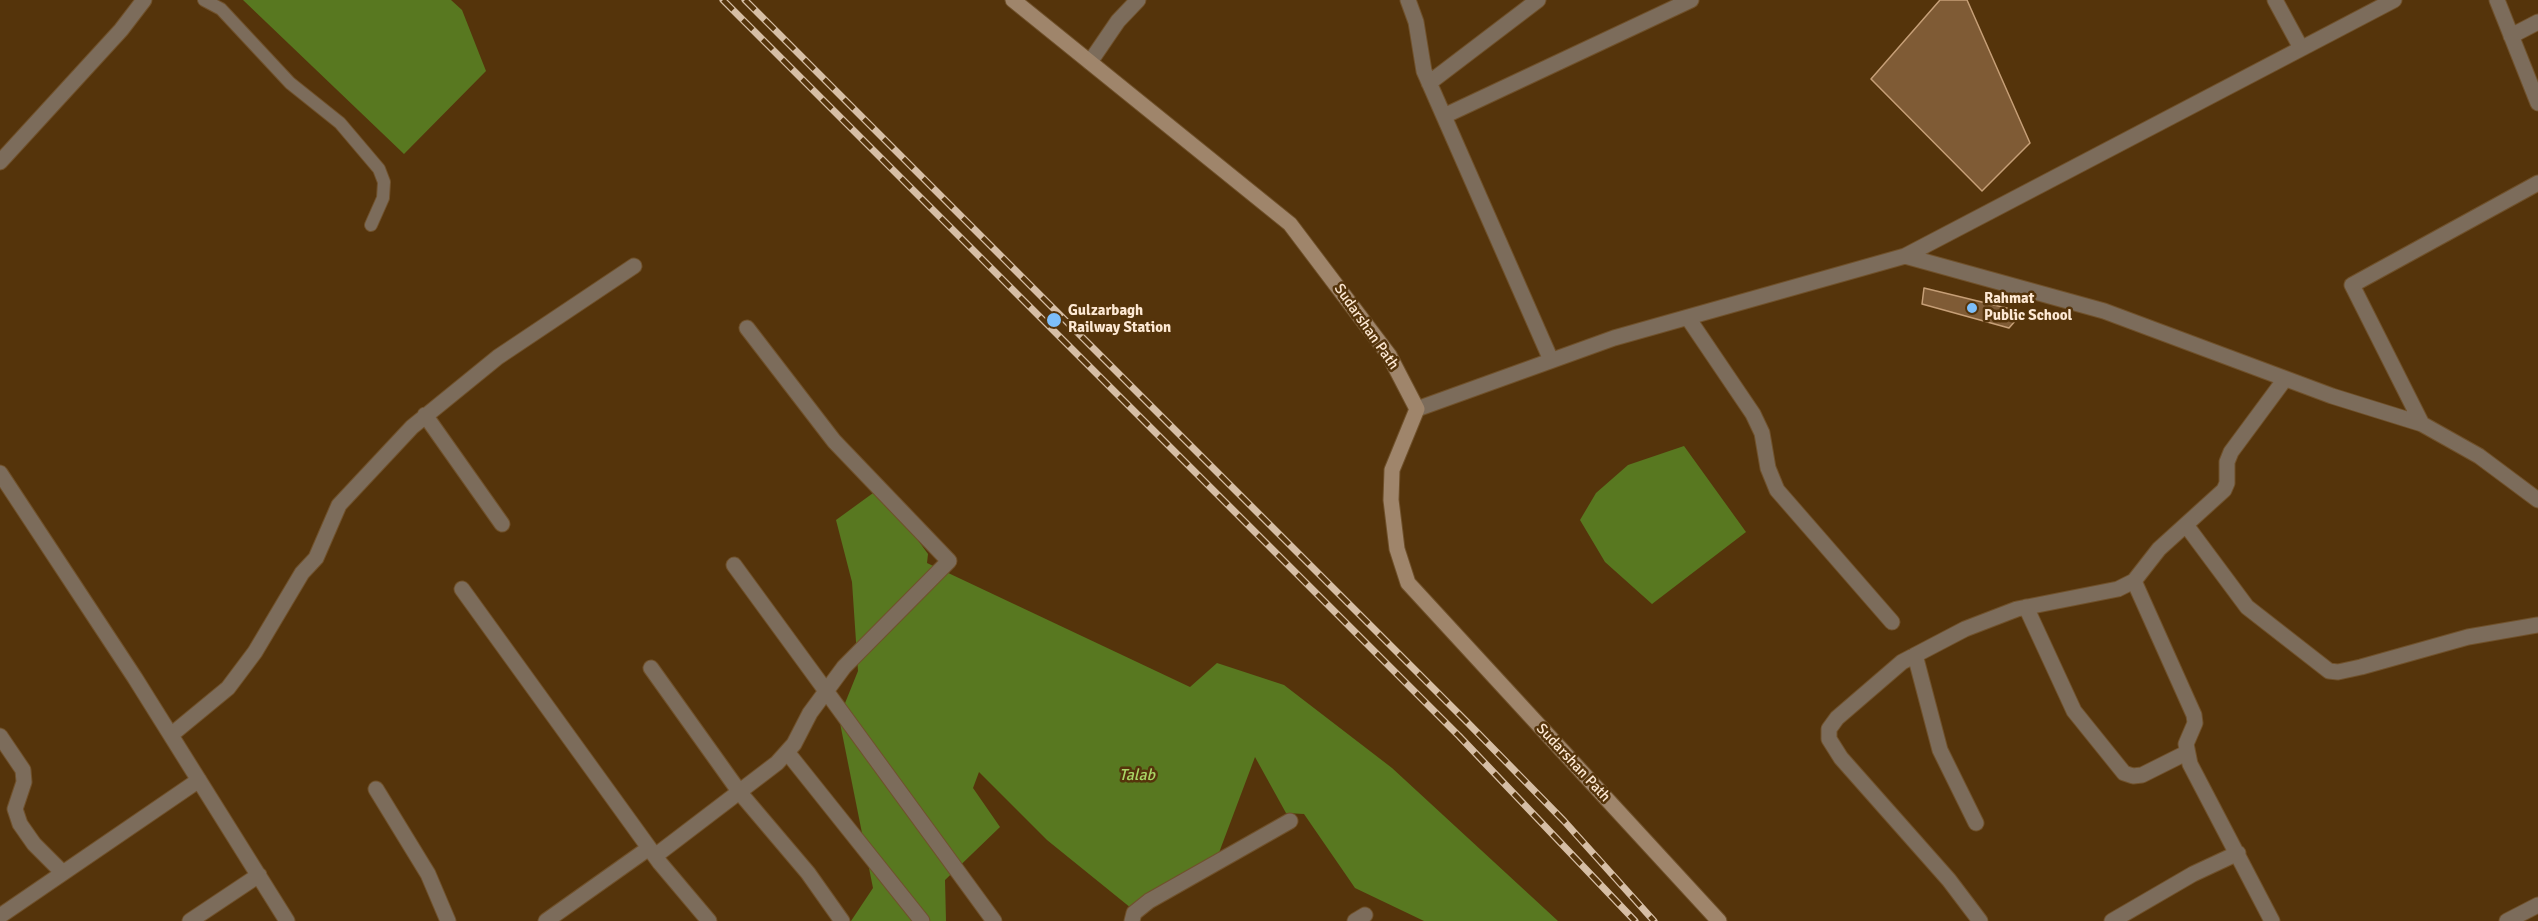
<!DOCTYPE html>
<style>
body{margin:0}
canvas{display:block;background:#55340b}
</style>
<canvas width="2538" height="921"></canvas>
<script>
const context = document.querySelector('canvas').getContext('2d');
context.lineJoin = 'round';
function fill(path, color) { context.fillStyle = color; context.fill(path, 'evenodd'); }
const poly = rows => new Path2D(rows.map(r => 'M' + r).join(''));
function stroke(path, color, width, dash) { context.strokeStyle = color; context.lineWidth = width; context.lineCap = dash ? 'butt' : 'round'; context.setLineDash(dash || []); context.stroke(path); }
function write(font, color, halo, rows, align = 'center') {
  context.font = font + ' Signika,sans-serif'; context.lineWidth = 5; context.setLineDash([]); context.textBaseline = 'middle'; context.strokeStyle = halo; context.fillStyle = color; for (const [text, x, y, turn = 0] of rows) {
    context.save(); context.translate(x, y); context.rotate((+turn || 0) * Math.PI / 180); context.textAlign = isNaN(turn) ? turn : align; if (halo) context.strokeText(text, 0, 0); context.fillText(text, 0, 0); context.restore();
  }
}
const water = poly([
 [243,0,451,0,462,10,486,71,404,154],
 [1684,446,1746,532,1652,604,1605,562,1580,520,1596,493,1628,465],
 [880,488,928,554,927,563,1190,687,1217,663,1284,685,1392,768,1558,921,1424,921,1355,888,1304,814,1286,813,1255,757,1217,858,1131,908,1047,840,979,772,973,788,1000,827,945,880,946,921,851,921,873,888,839,718,858,671,852,582,836,520]
]);
const building = poly([
 [1940,0,1967,0,2030,143,1982,191,1871,79,1940,0],
 [1924,288,2023,312,2009,328,1922,304,1924,288]
]);
const service = poly([
 [204,0,221,9,290,83,340,123,379,169,384,182,383,198,371,225]
]);
const minor = poly([
 [1408,0,1416,22,1424,71,1551,360],
 [2275,0,2301,48],
 [2497,0,2538,103],
 [2511,36,2538,22],
 [1090,62,1118,21,1138,0],
 [1429,83,1538,0],
 [1444,116,1691,0],
 [0,162,121,30,144,0],
 [1905,256,2104,311,2332,396,2422,424,2479,456,2538,500],
 [1688,318,1753,414,1762,433,1768,468,1777,490,1892,622],
 [1417,409,1614,338,1905,256,2394,0],
 [425,415,502,524],
 [2422,424,2352,285,2538,183],
 [0,473,135,678,287,921],
 [2186,525,2247,607,2329,671,2338,672,2361,667,2468,637,2538,625],
 [734,565,994,921],
 [2134,581,2194,715,2195,723,2186,744,2190,764,2272,921],
 [462,589,660,863,709,921],
 [2026,607,2074,711,2124,773,2133,776,2142,775,2186,753],
 [1915,655,1940,750,1976,823],
 [651,668,741,794,808,873,842,921],
 [171,735,228,688,255,652,302,573,316,558,339,505,412,427,498,357,634,266],
 [0,736,23,770,24,782,15,809,20,824,34,844,62,872],
 [787,752,922,921],
 [376,789,428,874,448,921],
 [655,856,777,763,794,744,810,713,844,667,949,561,834,441,747,328],
 [0,916,199,780],
 [190,921,259,875],
 [546,921,649,848],
 [1132,921,1134,913,1149,901,1290,821],
 [1355,921,1365,915],
 [1980,921,1949,880,1841,758,1829,739,1829,729,1837,718,1902,662,1965,629,2017,609,2118,589,2134,581,2159,549,2224,490,2227,483,2227,462,2231,452,2285,379],
 [2112,921,2193,874,2238,853],
 [2507,921,2538,905]
]);
const secondary = poly([
 [1013,0,1290,224,1389,355,1417,409,1392,470,1391,500,1397,549,1408,583,1719,921]
]);
const rail = poly([
 [723,0,1459,736,1635,921],
 [745,0,1467,722,1564,821,1654,921]
]);
const markers = [
 [1972,308,6,"#7dbef9"],
 [1054,320,8,"#7dbef9"]
];
const poiNames = [
 ["Rahmat",1984,299],
 ["Public School",1984,316],
 ["Gulzarbagh",1068,311],
 ["Railway Station",1068,328]
];
const streetNames = [
 ["Sudarshan Path",1366,327,55],
 ["Sudarshan Path",1573,763,47]
];
const waterNames = [
 ["Talab",1137,776]
];
fill(water, '#587820');
fill(building, '#7f5b35');
stroke(building, '#c69f77', 1.5);
stroke(service, '#70512b', 14);
stroke(minor, '#70512b', 17);
stroke(secondary, '#70512b', 17);
stroke(service, '#7c6c5b', 12);
stroke(minor, '#7c6c5b', 15);
stroke(secondary, '#9f856b', 15);
stroke(rail, '#d6bea5', 7);
stroke(rail, '#55340b', 4.5, [14]);
for (const [x, y, r, color] of markers) { const dot = new Path2D(); dot.arc(x, y, r, 0, 2 * Math.PI); context.fillStyle = color; context.fill(dot); stroke(dot, '#55340b', 2); }
write('bold 15px', '#fde8d3', '#55340b', poiNames, 'left');
write('15px', '#fde8d3', '#55340b', streetNames);
write('italic 16px', '#a9d565', '#55340b', waterNames);
</script>
